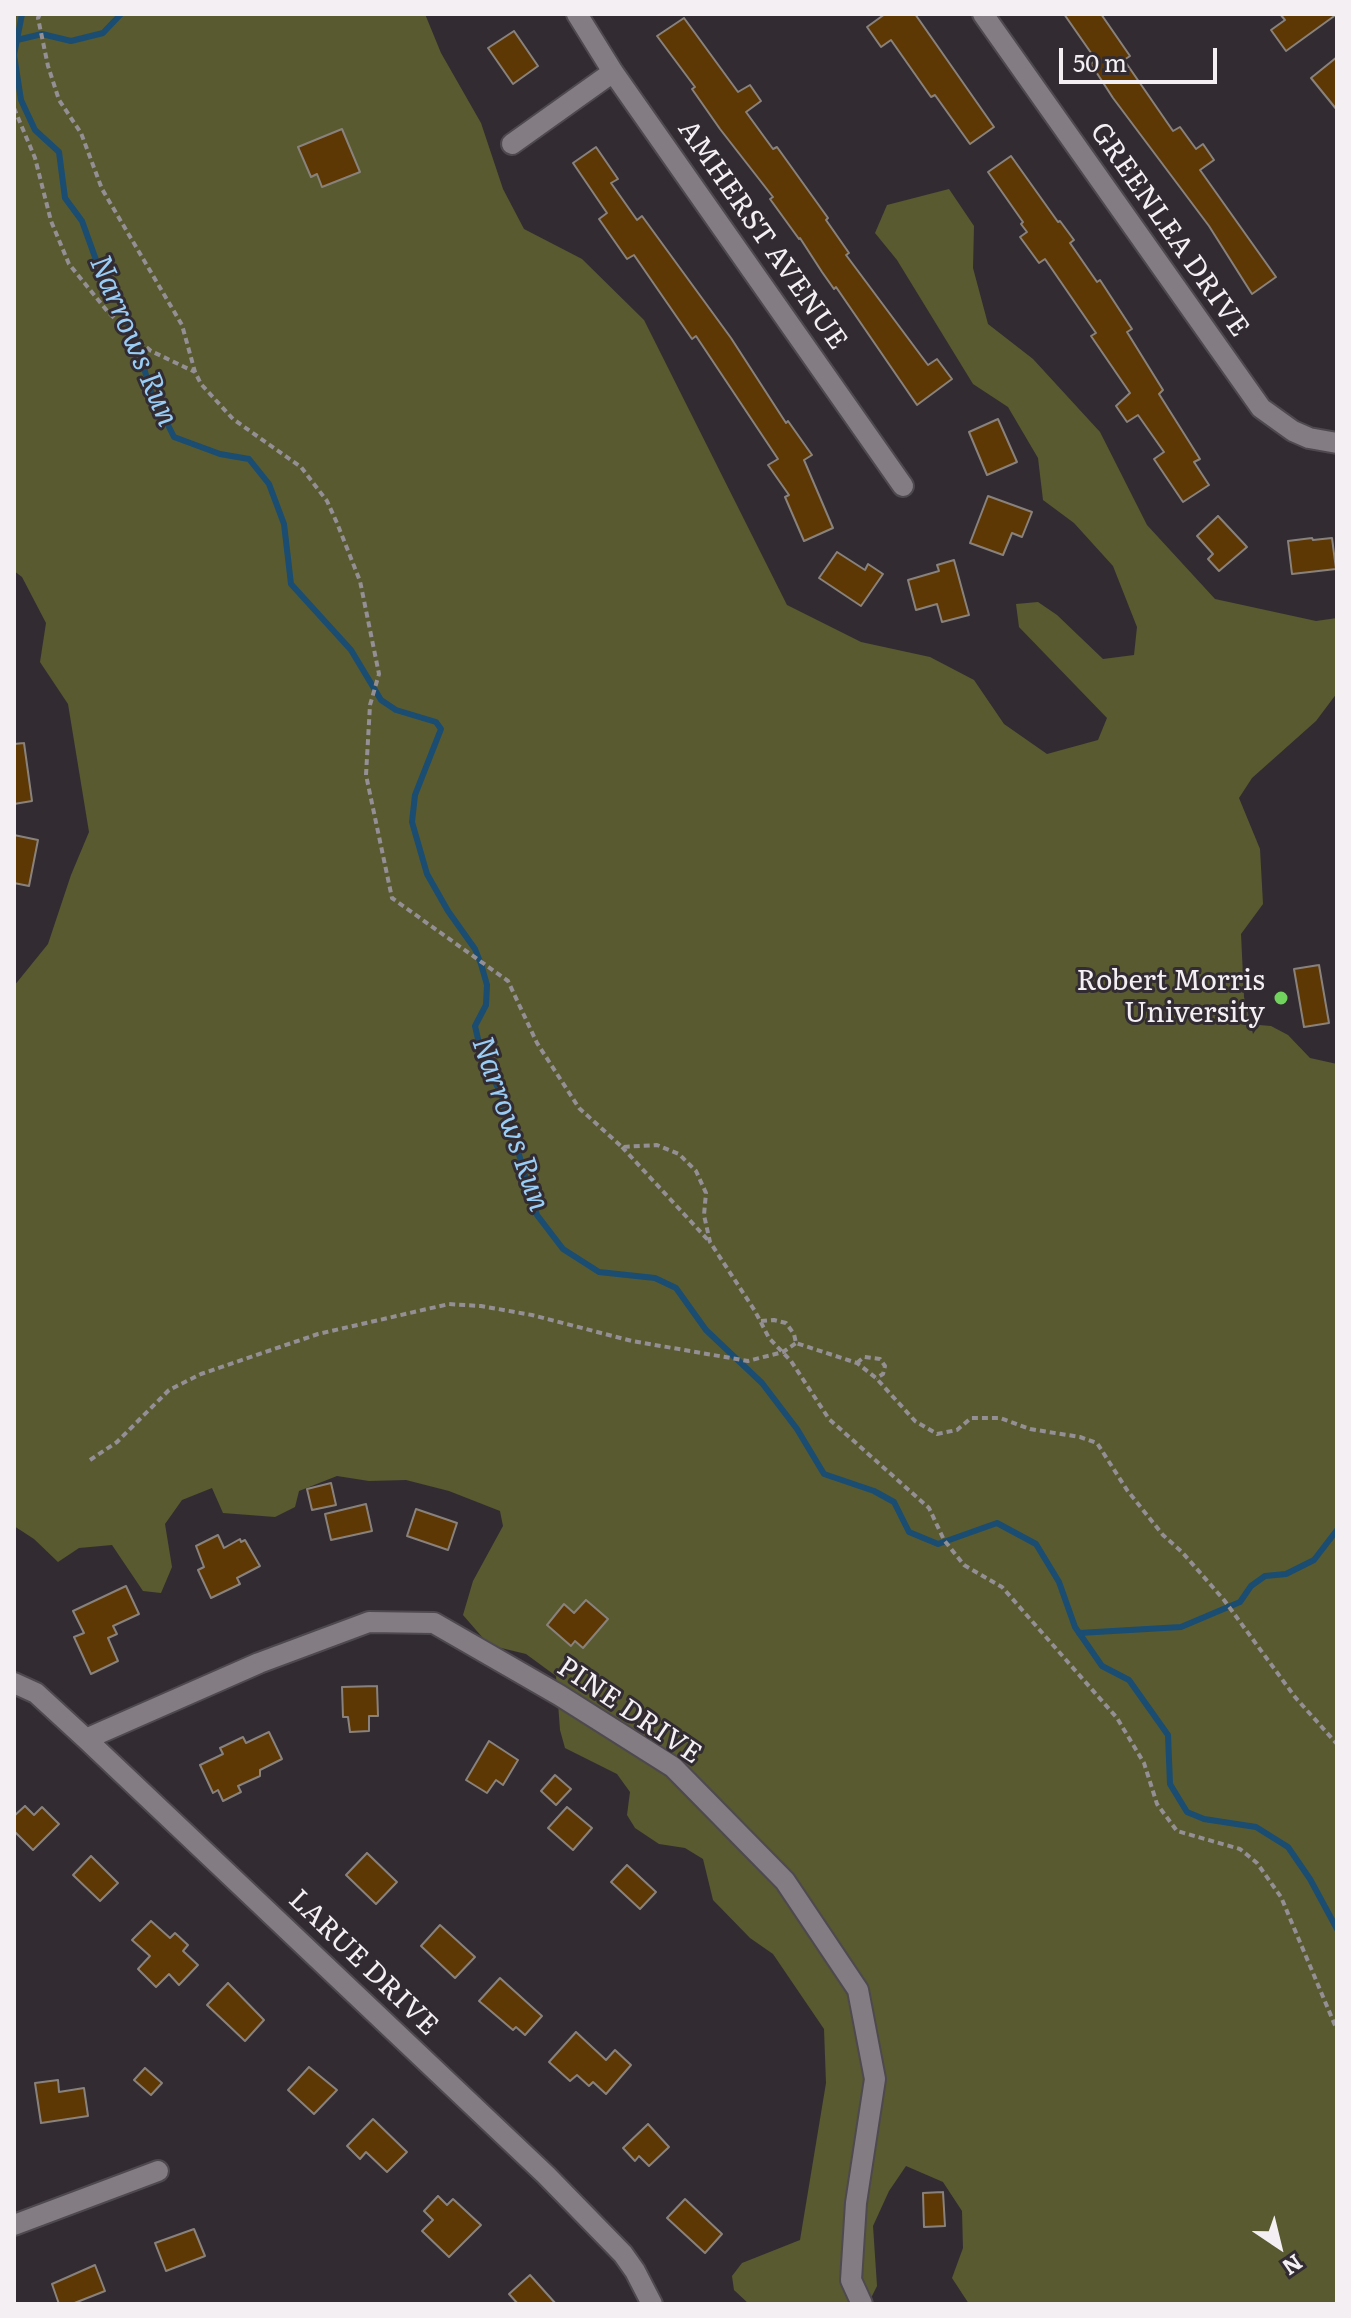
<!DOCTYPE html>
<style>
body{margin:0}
#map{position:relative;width:1351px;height:2318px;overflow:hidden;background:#322c32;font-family:Literata,serif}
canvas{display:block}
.frame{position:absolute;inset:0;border:16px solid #f3eff3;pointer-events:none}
.north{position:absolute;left:1239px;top:2206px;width:80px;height:80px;-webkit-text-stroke:6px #322c32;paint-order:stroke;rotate:145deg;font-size:22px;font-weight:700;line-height:32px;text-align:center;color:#f3eff3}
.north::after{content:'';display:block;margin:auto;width:28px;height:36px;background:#f3eff3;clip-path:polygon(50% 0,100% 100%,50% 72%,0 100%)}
.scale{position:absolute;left:1059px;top:48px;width:158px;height:36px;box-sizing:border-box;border:4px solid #f3eff3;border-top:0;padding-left:10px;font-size:24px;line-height:28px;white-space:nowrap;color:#f3eff3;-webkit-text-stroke:6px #322c32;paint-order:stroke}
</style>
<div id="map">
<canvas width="1351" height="2318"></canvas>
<div class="frame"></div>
<div class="north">N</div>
<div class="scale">50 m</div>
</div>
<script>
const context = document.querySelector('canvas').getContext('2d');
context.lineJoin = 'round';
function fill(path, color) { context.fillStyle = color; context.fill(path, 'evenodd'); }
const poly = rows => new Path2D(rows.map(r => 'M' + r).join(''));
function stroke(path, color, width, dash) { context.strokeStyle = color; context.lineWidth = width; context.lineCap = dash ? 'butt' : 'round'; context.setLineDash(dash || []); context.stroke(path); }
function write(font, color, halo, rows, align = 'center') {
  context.font = font + ' Literata,serif'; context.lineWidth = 6; context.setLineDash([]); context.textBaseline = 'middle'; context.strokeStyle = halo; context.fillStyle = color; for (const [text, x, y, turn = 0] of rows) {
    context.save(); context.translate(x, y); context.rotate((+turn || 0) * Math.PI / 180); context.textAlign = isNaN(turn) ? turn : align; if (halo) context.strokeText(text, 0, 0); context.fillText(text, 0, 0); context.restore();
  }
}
const green = poly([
 [14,14,425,14,441,53,481,123,503,189,524,229,582,259,644,320,787,605,861,642,930,657,974,680,1004,724,1047,754,1098,740,1107,718,1019,627,1016,604,1038,602,1057,615,1103,659,1134,655,1137,627,1113,566,1074,523,1043,500,1038,458,1008,407,973,384,897,260,875,233,887,205,949,189,974,226,973,268,988,324,1033,359,1100,432,1147,525,1215,599,1316,621,1337,618,1337,693,1316,721,1252,778,1239,798,1260,849,1263,904,1241,934,1244,997,1253,1034,1259,1025,1271,1026,1288,1035,1310,1058,1337,1064,1337,2304,969,2304,952,2278,963,2248,962,2211,943,2182,906,2166,889,2191,873,2226,877,2286,868,2304,749,2304,734,2290,732,2276,742,2263,800,2240,826,2083,824,2029,773,1954,750,1938,713,1900,703,1859,685,1848,659,1844,635,1828,627,1815,630,1792,617,1774,565,1748,560,1730,556,1676,526,1654,489,1645,463,1615,473,1581,503,1526,500,1511,449,1491,406,1480,369,1481,337,1476,299,1491,295,1507,275,1517,223,1513,212,1488,182,1500,165,1524,172,1567,161,1593,143,1591,112,1545,79,1548,58,1562,34,1539,14,1526,14,986,48,944,71,875,89,832,68,704,40,662,46,623,22,577,14,571]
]);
const stream = poly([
 [22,14,14,55,21,100,35,130,59,152,65,198,82,221,96,260,115,288,131,334,136,340,150,389,174,437,220,454,249,459,269,484,284,524,291,584,351,650,381,700,396,710,436,722,441,729,415,795,412,822,427,874,448,911,475,949,481,964,487,985,486,1005,475,1026,482,1056,501,1094,537,1215,563,1249,599,1272,655,1278,676,1288,706,1330,762,1383,797,1429,824,1474,874,1491,894,1502,909,1532,938,1544,997,1523,1036,1544,1059,1582,1075,1627,1102,1666,1129,1680,1168,1735,1170,1784,1187,1812,1204,1819,1256,1827,1288,1847,1310,1879,1337,1929],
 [17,40,42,34,71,41,103,33,121,14],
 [1079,1633,1181,1627,1240,1602,1251,1586,1265,1576,1286,1574,1314,1560,1337,1530]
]);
const building = poly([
 [885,14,915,14,994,127,970,144,935,95,931,97,891,40,881,47,867,27,885,14],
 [1064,14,1101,14,1130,56,1124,60,1173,131,1180,127,1196,149,1203,144,1214,160,1200,170,1276,277,1252,294,1209,226,1113,98,1091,64,1096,60,1064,14],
 [1280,14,1337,14,1286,51,1271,30,1285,20,1280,14],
 [684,18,738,92,750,85,761,101,746,112,773,149,777,147,828,218,826,220,849,253,846,255,928,365,937,359,952,379,917,405,836,287,834,289,822,272,800,238,799,239,770,199,773,197,720,129,692,89,695,87,657,36,684,18],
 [514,31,538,66,513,84,488,48,514,31],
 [1337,57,1337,110,1311,78,1337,57],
 [342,129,360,172,322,187,317,174,311,177,298,147,342,129],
 [596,147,618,179,611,183,637,220,642,216,731,338,786,423,788,421,812,455,804,460,833,528,804,541,785,497,789,495,768,465,778,459,696,336,692,339,634,255,627,259,599,219,607,213,573,163,596,147],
 [1011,156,1058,222,1060,221,1074,240,1070,243,1097,282,1100,280,1132,329,1127,332,1163,390,1159,394,1200,459,1194,462,1209,485,1183,502,1154,459,1164,452,1138,415,1127,422,1116,406,1130,393,1091,336,1096,333,1045,259,1039,263,1020,237,1027,232,1021,224,1023,222,988,172,1011,156],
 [998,419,1017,462,987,475,969,432,998,419],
 [988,496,1032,512,1022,537,1012,533,1003,555,970,543,988,496],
 [1218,516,1247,547,1219,571,1208,559,1213,554,1197,536,1218,516],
 [1312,538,1313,540,1332,538,1336,569,1292,574,1288,541,1312,538],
 [837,552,865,570,868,564,883,574,861,606,819,578,837,552],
 [954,560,969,615,942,622,937,604,916,610,908,580,939,571,937,565,954,560],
 [24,743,32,801,14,804,14,744,24,743],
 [14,835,38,840,29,886,14,883,14,835],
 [1319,965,1329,1023,1304,1027,1294,969,1319,965],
 [331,1483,336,1505,312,1510,307,1489,331,1483],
 [366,1504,372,1531,331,1540,325,1514,366,1504],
 [416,1509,457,1523,448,1550,407,1536,416,1509],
 [218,1535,224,1548,240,1539,241,1542,245,1540,260,1566,237,1578,240,1584,211,1598,198,1570,204,1567,196,1546,218,1535],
 [126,1586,139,1614,113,1626,117,1634,108,1638,118,1661,91,1674,74,1637,84,1633,73,1611,126,1586],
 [586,1600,608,1619,583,1648,575,1641,571,1646,547,1625,564,1604,574,1613,586,1600],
 [377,1686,378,1716,369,1716,369,1731,350,1732,348,1717,343,1717,342,1687,377,1686],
 [269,1732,282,1759,260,1770,260,1776,238,1786,241,1792,223,1801,218,1790,213,1793,200,1765,223,1754,220,1748,243,1737,246,1743,269,1732],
 [489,1741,518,1760,503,1785,496,1780,487,1793,466,1780,489,1741],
 [555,1775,571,1789,556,1805,541,1791,555,1775],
 [25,1806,34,1815,42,1807,59,1824,33,1850,14,1831,14,1816,25,1806],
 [567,1807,592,1828,573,1850,548,1828,567,1807],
 [367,1853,397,1882,376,1904,346,1875,367,1853],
 [91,1856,118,1883,100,1901,73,1875,91,1856],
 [627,1865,656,1892,640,1909,611,1882,627,1865],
 [151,1921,170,1938,175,1933,188,1945,183,1951,198,1965,179,1985,169,1974,156,1987,138,1969,150,1956,132,1940,151,1921],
 [440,1925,475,1957,455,1978,421,1946,440,1925],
 [500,1978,542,2016,525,2035,516,2027,513,2030,479,2001,500,1978],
 [228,1983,264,2020,245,2041,207,2005,228,1983],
 [576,2032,606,2060,615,2050,631,2065,606,2094,593,2082,589,2086,577,2075,570,2081,549,2062,576,2032],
 [309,2067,337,2090,314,2114,288,2090,309,2067],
 [145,2068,162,2083,151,2095,134,2080,145,2068],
 [58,2080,59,2092,84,2088,88,2116,41,2123,35,2083,58,2080],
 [373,2119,407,2152,387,2172,366,2152,360,2159,347,2146,373,2119],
 [648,2124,669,2147,649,2166,639,2156,635,2161,623,2148,648,2124],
 [943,2192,945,2226,924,2227,923,2193,943,2192],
 [438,2196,447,2205,453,2199,481,2225,449,2257,422,2231,433,2220,424,2211,438,2196],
 [685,2199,722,2234,705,2253,667,2218,685,2199],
 [194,2229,205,2256,166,2271,155,2243,194,2229],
 [95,2265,105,2291,72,2304,59,2304,52,2284,95,2265],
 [530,2275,556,2304,518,2304,509,2294,530,2275]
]);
const path = poly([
 [40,14,38,18,48,66,59,100,81,133,102,189,182,325,195,372,201,384,233,419,301,467,327,501,337,523,360,581,379,674,370,705,366,775,392,898,508,981,537,1043,579,1108,622,1147,657,1145,679,1154,696,1171,706,1193,704,1215,710,1242,755,1311,769,1338,791,1361,829,1419,929,1508,944,1540,964,1565,1002,1587,1117,1718,1144,1763,1157,1804,1177,1831,1240,1849,1257,1863,1281,1897,1337,2030],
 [14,108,35,158,51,221,69,264,108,312,131,334,151,351,195,372],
 [622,1147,708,1240],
 [761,1321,774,1320,786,1323,794,1334,796,1343,857,1363,876,1378,915,1421,937,1434,957,1430,971,1418,1000,1418,1030,1429,1080,1437,1097,1443,1127,1490,1163,1535,1182,1552,1224,1600,1295,1697,1337,1744],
 [857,1363,864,1357,880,1359,885,1366,883,1374,876,1378],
 [90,1460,117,1442,169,1390,201,1374,318,1334,449,1304,481,1306,532,1315,632,1341,748,1361,783,1352,796,1343]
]);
const street = poly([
 [577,14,613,72,903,486],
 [983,14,1261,408,1293,431,1309,438,1337,443],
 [512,144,613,72],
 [14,1683,36,1693,86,1739,546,2175,623,2254,635,2271,652,2304],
 [86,1739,259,1663,369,1622,434,1623,559,1695,673,1767,785,1881,858,1990,875,2079,856,2203,851,2280,862,2304],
 [14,2225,158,2171]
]);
const markers = [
 [1281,998,8,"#71d35e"]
];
const streetNames = [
 ["GREENLEA DRIVE",1169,230,55],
 ["AMHERST AVENUE",762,235,55],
 ["PINE DRIVE",629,1711,34],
 ["LARUE DRIVE",363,1963,44]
];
const poiNames = [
 ["Robert Morris",1265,982],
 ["University",1265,1014]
];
const waterNames = [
 ["Narrows Run",133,341,67],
 ["Narrows Run",510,1124,71]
];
fill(green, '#595a30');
stroke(stream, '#1a4d71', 6);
fill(building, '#5d3704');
stroke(building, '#89827c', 2);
stroke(street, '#4e494e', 24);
stroke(path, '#948f94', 4, [6, 4]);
stroke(street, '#837c83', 20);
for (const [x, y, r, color] of markers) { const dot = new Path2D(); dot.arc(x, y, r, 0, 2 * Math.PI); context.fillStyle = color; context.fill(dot); stroke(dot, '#322c32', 3); }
write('28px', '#f3eff3', '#322c32', streetNames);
write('28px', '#f3eff3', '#322c32', poiNames, 'right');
write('italic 30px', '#9acdf6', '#322c32', waterNames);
</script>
